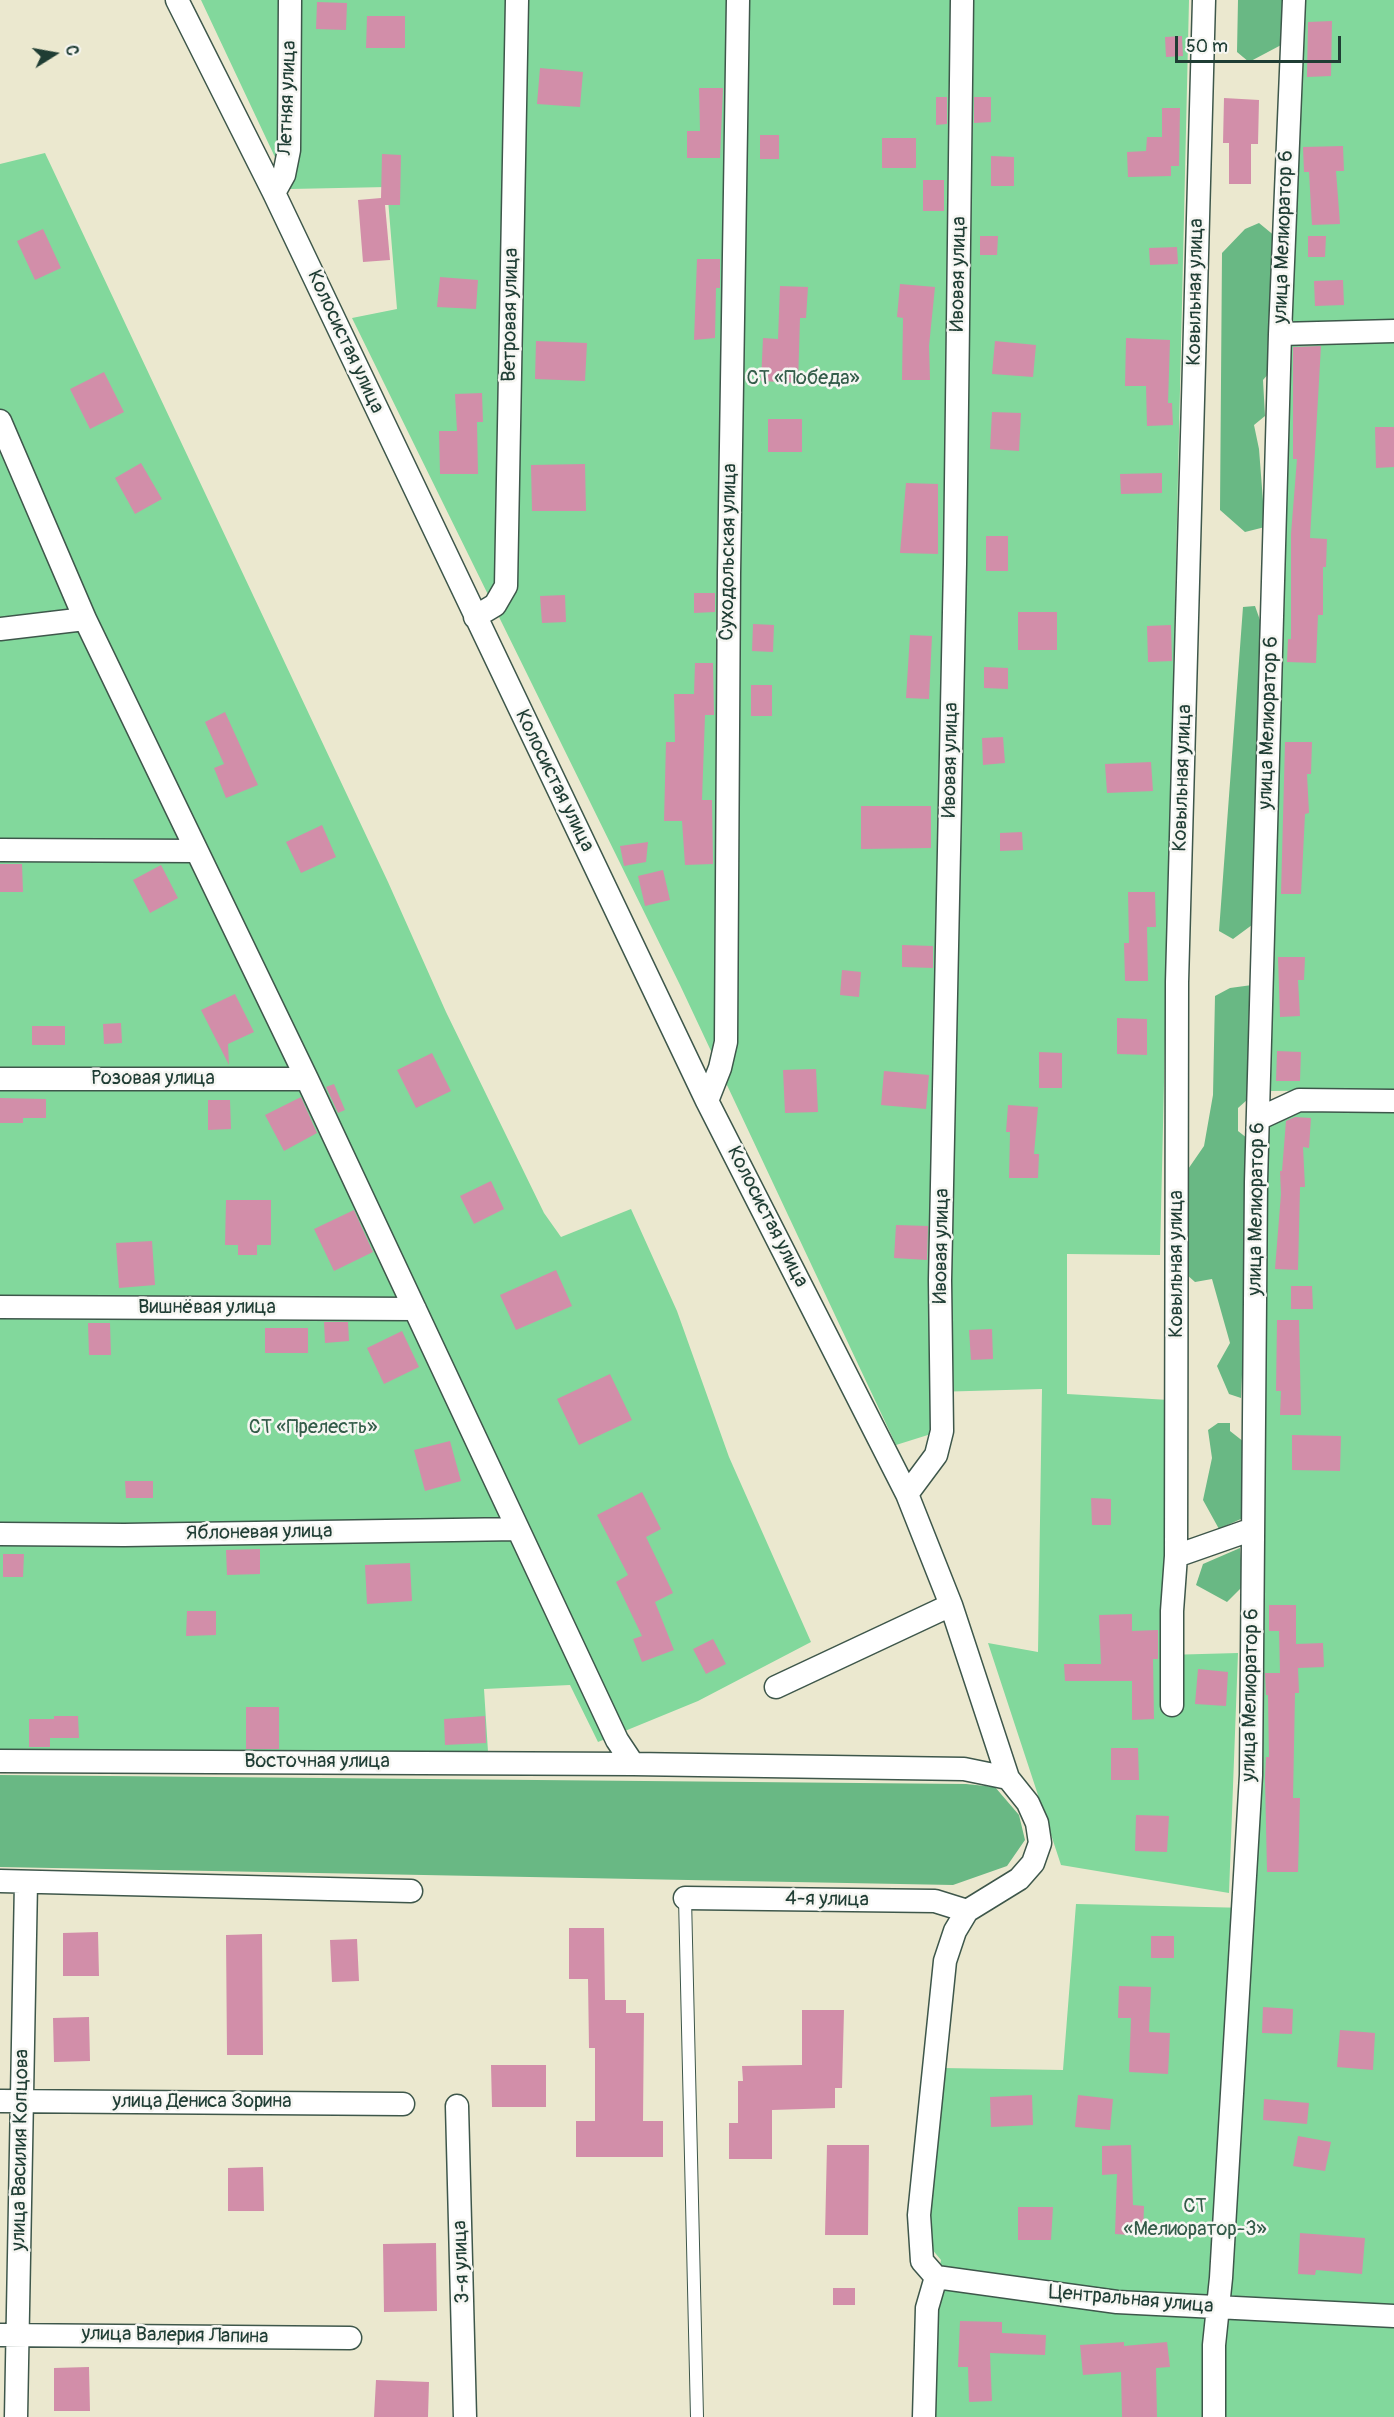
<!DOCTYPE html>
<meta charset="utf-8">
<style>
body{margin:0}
#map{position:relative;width:1394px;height:2417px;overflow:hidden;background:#ebe8cf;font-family:Pangolin,sans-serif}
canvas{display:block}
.north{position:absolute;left:24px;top:24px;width:60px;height:60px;-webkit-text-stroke:4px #f6f6f2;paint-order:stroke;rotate:79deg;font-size:16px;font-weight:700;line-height:24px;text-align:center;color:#1f3d34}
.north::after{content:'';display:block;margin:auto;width:21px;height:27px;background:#1f3d34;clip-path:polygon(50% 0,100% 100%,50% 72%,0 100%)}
.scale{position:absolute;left:1175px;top:36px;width:166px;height:27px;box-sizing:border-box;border:3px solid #1f3d34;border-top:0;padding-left:8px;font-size:18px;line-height:21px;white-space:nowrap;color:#1f3d34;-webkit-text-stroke:4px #f6f6f2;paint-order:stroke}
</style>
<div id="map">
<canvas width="1394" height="2417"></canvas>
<div class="north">С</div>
<div class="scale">50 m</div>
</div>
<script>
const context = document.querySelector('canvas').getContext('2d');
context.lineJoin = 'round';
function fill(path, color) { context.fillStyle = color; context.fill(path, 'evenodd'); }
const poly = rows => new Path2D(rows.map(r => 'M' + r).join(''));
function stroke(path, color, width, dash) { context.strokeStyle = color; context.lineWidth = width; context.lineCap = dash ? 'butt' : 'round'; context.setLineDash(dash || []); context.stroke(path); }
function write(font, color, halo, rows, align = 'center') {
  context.font = font + ' Pangolin,sans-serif'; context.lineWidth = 5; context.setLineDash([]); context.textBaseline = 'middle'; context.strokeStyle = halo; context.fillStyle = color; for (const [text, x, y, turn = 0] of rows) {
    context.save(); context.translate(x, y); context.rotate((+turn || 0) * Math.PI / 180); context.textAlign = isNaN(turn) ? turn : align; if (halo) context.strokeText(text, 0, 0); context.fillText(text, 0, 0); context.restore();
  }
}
const green = poly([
 [201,0,1189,0,1160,1255,1067,1254,1067,1394,1169,1400,1166,1655,1238,1653,1229,1893,1061,1865,988,1643,1038,1652,1042,1389,933,1392,931,1434,896,1445,680,985,352,318,397,309,387,187,290,189],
 [1298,0,1394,0,1394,1090,1268,1091],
 [45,153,388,882,446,1012,544,1213,561,1237,631,1209,677,1311,729,1457,811,1642,698,1701,598,1742,570,1685,484,1689,488,1752,0,1751,0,164],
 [1267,1109,1394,1109,1394,2417,931,2417,932,2308,941,2260,925,2241,942,2068,1063,2070,1076,1904,1249,1908]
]);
const forest = poly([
 [1238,0,1284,0,1283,44,1249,62,1237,52],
 [1259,223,1276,237,1270,372,1263,380,1265,416,1254,425,1259,449,1265,527,1245,532,1220,510,1222,253,1245,229],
 [1255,606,1261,623,1256,922,1233,939,1219,931,1243,607],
 [1252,985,1247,1100,1238,1108,1238,1131,1252,1142,1241,1398,1229,1394,1217,1366,1230,1343,1212,1279,1195,1282,1186,1274,1184,1175,1204,1146,1213,1095,1215,996,1230,988],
 [1218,1423,1230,1423,1230,1431,1244,1442,1243,1518,1219,1529,1203,1500,1212,1458,1208,1430],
 [1240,1548,1243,1586,1227,1602,1196,1585,1203,1564],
 [0,1775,966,1784,995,1787,1019,1815,1025,1840,1007,1866,953,1885,0,1867]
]);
const building = poly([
 [317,2,347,3,346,30,316,29],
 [367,16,405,16,405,48,366,48],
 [1332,21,1331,76,1307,77,1308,22],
 [1182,36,1183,56,1166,57,1165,37],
 [540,68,583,72,580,107,537,104],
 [699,88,723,88,720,158,687,158,687,131,700,131],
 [936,97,947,97,947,124,936,125],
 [974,97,991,97,991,122,974,123],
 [1224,98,1259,100,1258,144,1251,144,1251,184,1229,184,1229,143,1223,143],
 [1162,108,1180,108,1179,166,1171,166,1171,176,1128,177,1127,152,1146,151,1147,137,1162,137],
 [760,135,779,135,779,159,760,159],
 [882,138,916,138,916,168,882,168],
 [1343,146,1344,171,1336,171,1340,224,1312,225,1309,172,1304,172,1303,147],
 [382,154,401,155,400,205,385,205,390,260,363,262,358,200,381,198],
 [991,156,1014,157,1014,186,991,186],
 [923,180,944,180,944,211,923,211],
 [43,229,61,268,35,280,17,241],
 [980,236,998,236,997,255,980,255],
 [1308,236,1326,236,1325,257,1308,257],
 [1177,247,1178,264,1150,265,1149,248],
 [697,259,720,259,720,288,716,288,715,338,694,340],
 [440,277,478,280,476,309,437,307],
 [1343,280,1344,305,1315,306,1314,281],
 [900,284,935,287,929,346,930,380,902,380,903,318,897,317],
 [780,286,808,287,806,318,800,318,798,383,761,381,763,338,778,339],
 [1126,338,1170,340,1168,403,1172,403,1173,425,1147,426,1146,386,1125,386],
 [536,341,587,343,585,381,535,379],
 [995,341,1036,345,1033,377,992,374],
 [1321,346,1310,538,1327,539,1326,567,1323,567,1323,615,1318,615,1316,663,1287,662,1288,639,1291,639,1291,534,1297,459,1293,459,1293,347],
 [104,372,124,412,90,429,70,389],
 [482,393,483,422,477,422,478,474,440,474,439,431,457,431,455,394],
 [992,412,1021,413,1019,451,990,449],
 [768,419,802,419,802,452,768,452],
 [1375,427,1394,427,1394,467,1376,468],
 [141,463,162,499,135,514,115,478],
 [585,464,586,511,532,511,531,465],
 [1162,473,1162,493,1121,494,1120,474],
 [906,483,938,484,938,554,900,553],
 [986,536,1008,536,1008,571,986,571],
 [694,593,715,593,715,612,694,613],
 [565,595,566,622,542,623,540,596],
 [1018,612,1057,612,1057,650,1018,650],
 [753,624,774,625,773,652,752,651],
 [1171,625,1172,661,1148,662,1147,626],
 [910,635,932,636,929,699,906,698],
 [695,663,713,663,714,715,705,715,702,800,712,800,713,864,685,865,682,821,664,821,666,742,675,742,674,694,694,694],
 [984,667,1008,668,1008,689,984,688],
 [751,685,772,685,772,716,751,716],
 [225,712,258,785,226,798,214,768,224,764,205,722],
 [1003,737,1005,763,983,765,982,738],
 [1285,742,1312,742,1311,774,1307,774,1309,813,1305,814,1301,894,1281,894],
 [1151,762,1153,791,1107,793,1105,764],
 [861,806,931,806,931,848,861,849],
 [322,825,336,857,301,873,286,842],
 [1022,832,1023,850,1000,851,1000,833],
 [648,842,646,862,624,866,620,846],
 [0,864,22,864,23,892,0,892],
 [161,865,178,898,150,913,133,880],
 [663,870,670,900,645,906,638,876],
 [1128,892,1155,892,1156,927,1147,927,1148,981,1125,981,1124,943,1129,943],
 [902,945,933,946,933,968,902,967],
 [1278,957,1305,957,1304,980,1298,980,1300,1016,1280,1017],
 [842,970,861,972,859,997,840,995],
 [235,994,254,1032,228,1044,229,1065,201,1010],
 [1117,1018,1147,1019,1147,1055,1117,1054],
 [121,1023,122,1043,104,1044,103,1024],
 [32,1026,65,1026,65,1045,32,1045],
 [1277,1051,1301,1052,1300,1081,1276,1081],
 [1039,1052,1062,1053,1062,1088,1039,1088],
 [432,1053,451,1091,416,1108,397,1070],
 [816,1069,818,1112,785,1113,783,1070],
 [884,1071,929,1075,926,1109,881,1105],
 [334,1084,345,1110,338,1113,326,1087],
 [301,1097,317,1133,284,1151,265,1115],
 [0,1098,46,1099,46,1118,23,1118,23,1123,0,1123],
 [208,1100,230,1100,231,1129,208,1130],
 [1008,1105,1038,1107,1034,1154,1039,1154,1038,1178,1009,1178,1010,1132,1006,1132],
 [1295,1117,1311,1118,1309,1148,1303,1147,1305,1187,1300,1187,1298,1270,1275,1269,1281,1194,1280,1171,1282,1171,1286,1121],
 [491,1181,504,1209,474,1224,460,1196],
 [226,1200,271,1200,271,1245,257,1245,257,1255,238,1255,238,1245,225,1245],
 [354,1210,373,1252,334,1271,314,1229],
 [896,1225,928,1226,927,1260,894,1258],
 [152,1241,155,1285,119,1288,116,1243],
 [556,1270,572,1306,516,1330,500,1295],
 [1291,1286,1312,1286,1313,1309,1291,1309],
 [1277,1320,1299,1320,1301,1415,1280,1415,1281,1391,1276,1391],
 [324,1322,348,1322,349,1341,325,1343],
 [88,1323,110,1323,111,1355,89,1355],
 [265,1328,308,1328,308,1353,265,1353],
 [992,1329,993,1359,971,1360,969,1330],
 [402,1331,419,1367,384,1384,367,1348],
 [610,1374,632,1420,579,1445,557,1399],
 [1292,1435,1341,1436,1340,1471,1292,1470],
 [450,1441,461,1481,425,1491,414,1450],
 [125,1481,153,1481,153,1498,126,1498],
 [642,1492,661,1529,646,1537,673,1593,655,1602,674,1650,642,1662,633,1639,642,1636,616,1582,628,1575,597,1515],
 [1091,1498,1111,1499,1111,1525,1092,1525],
 [260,1549,260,1574,227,1575,226,1550],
 [3,1554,24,1554,23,1577,3,1577],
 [410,1563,412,1601,367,1604,365,1565],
 [1269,1605,1296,1605,1296,1644,1323,1643,1324,1667,1298,1668,1299,1693,1295,1693,1293,1798,1300,1798,1298,1872,1267,1872,1265,1778,1266,1757,1269,1757,1268,1695,1266,1695,1265,1673,1280,1673,1279,1631,1269,1631],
 [187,1611,216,1611,216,1635,186,1636],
 [1132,1614,1132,1631,1158,1630,1158,1659,1153,1659,1154,1719,1132,1720,1132,1681,1065,1681,1064,1664,1101,1664,1099,1615],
 [713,1639,726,1664,706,1674,693,1649],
 [1198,1669,1228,1672,1226,1706,1195,1704],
 [246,1707,279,1707,279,1749,246,1749],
 [54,1716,78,1716,79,1738,50,1738,50,1747,29,1747,29,1719,54,1719],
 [485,1716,486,1743,445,1745,444,1719],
 [1111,1748,1138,1748,1139,1780,1111,1780],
 [1136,1815,1169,1816,1167,1852,1135,1851],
 [569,1928,604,1928,605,2000,626,2000,626,2013,644,2013,643,2121,663,2121,663,2157,576,2157,576,2121,595,2121,595,2048,589,2048,588,1979,569,1979],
 [98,1932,99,1976,63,1976,63,1933],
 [262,1934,263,2055,227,2055,226,1935],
 [1151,1936,1174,1936,1174,1958,1151,1958],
 [357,1939,359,1981,332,1982,330,1940],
 [1119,1986,1151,1987,1149,2032,1170,2033,1168,2074,1129,2072,1131,2018,1118,2018],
 [1263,2007,1293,2009,1292,2034,1262,2033],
 [802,2010,844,2010,842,2088,835,2088,835,2108,772,2110,772,2159,729,2159,729,2123,738,2123,738,2081,743,2081,742,2066,802,2065],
 [89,2017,90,2061,54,2062,53,2018],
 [1340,2030,1375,2033,1373,2070,1337,2067],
 [491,2065,546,2065,546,2107,492,2107],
 [1032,2095,1033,2125,991,2127,990,2097],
 [1078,2095,1113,2099,1110,2130,1075,2127],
 [1264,2099,1309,2103,1307,2124,1263,2120],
 [1298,2136,1331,2142,1325,2171,1293,2166],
 [827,2145,869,2145,868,2235,825,2235],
 [1131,2145,1133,2205,1144,2206,1143,2236,1115,2234,1117,2174,1102,2175,1102,2146],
 [263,2167,264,2211,228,2211,228,2168],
 [1018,2207,1053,2207,1051,2240,1018,2240],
 [1300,2233,1365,2238,1362,2274,1316,2270,1315,2275,1298,2274],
 [436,2243,437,2311,384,2312,383,2244],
 [833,2288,855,2288,855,2305,833,2305],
 [960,2321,1002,2322,1002,2333,1046,2335,1045,2355,990,2353,992,2401,969,2402,968,2367,958,2367],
 [1124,2342,1124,2346,1167,2342,1170,2367,1156,2368,1157,2417,1122,2417,1121,2372,1083,2375,1080,2345],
 [89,2367,90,2411,54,2411,54,2368],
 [376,2380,429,2382,428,2417,374,2417]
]);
const lane = poly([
 [685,1898,697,2417]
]);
const street = poly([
 [177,0,274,193,707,1101,907,1494],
 [962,0,955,564,940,1280,942,1431,936,1455,907,1494,951,1605,1008,1778],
 [274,193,284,175,289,150,290,0],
 [1280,334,1394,331],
 [0,421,85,619,307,1079,617,1740,633,1764],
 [475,617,495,605,506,586,517,0],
 [0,629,85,619],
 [0,850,196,851],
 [0,1079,307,1079],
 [707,1101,720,1068,726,1042,729,573,738,0],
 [1258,1119,1299,1100,1394,1101],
 [0,1307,415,1309],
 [0,1534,124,1535,518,1529],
 [1176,1556,1177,982,1204,0],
 [776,1687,951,1605],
 [1172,1705,1172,1611,1176,1556,1253,1529],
 [0,1761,633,1764,964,1769,1008,1778,1028,1803,1037,1823,1040,1843,1033,1863,1019,1879,967,1911,955,1931,945,1961,919,2215,922,2261,936,2277,1117,2302,1394,2316],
 [0,1881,411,1891],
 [685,1898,935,1901,967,1911],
 [0,2101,403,2104],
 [457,2106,465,2417],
 [0,2335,350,2338],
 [16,2417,26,1882],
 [924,2417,927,2308,936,2277],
 [1214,2417,1214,2345,1221,2278,1251,1775,1256,1182,1280,334,1294,0]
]);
const streetNames = [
 ["Летняя улица",288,98,-88],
 ["улица Мелиоратор 6",1284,237,-88],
 ["Ивовая улица",959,274,-89],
 ["Ковыльная улица",1196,292,-89],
 ["Ветровая улица",511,315,-89],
 ["Колосистая улица",345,342,65],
 ["Суходольская улица",729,552,-89],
 ["улица Мелиоратор 6",1269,723,-88],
 ["Ивовая улица",951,760,-89],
 ["Ковыльная улица",1183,778,-88],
 ["Колосистая улица",554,781,64],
 ["Розовая улица",153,1079],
 ["улица Мелиоратор 6",1257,1209,-89],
 ["Колосистая улица",767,1217,63],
 ["Ивовая улица",942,1246,-89],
 ["Ковыльная улица",1177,1264,-90],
 ["Вишнёвая улица",207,1308],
 ["Яблоневая улица",259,1533,-1],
 ["улица Мелиоратор 6",1251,1695,-89],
 ["Восточная улица",317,1762],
 ["4-я улица",827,1900,1],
 ["улица Дениса Зорина",202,2102],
 ["улица Василия Копцова",21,2150,-89],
 ["3-я улица",462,2262,-92],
 ["Центральная улица",1131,2300,5],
 ["улица Валерия Лапина",175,2336,1]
];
const parkNames = [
 ["СТ «Победа»",803,379],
 ["СТ «Прелесть»",313,1428],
 ["СТ",1195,2207],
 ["«Мелиоратор-3»",1195,2230]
];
fill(green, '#82d89c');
fill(forest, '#69b884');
fill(building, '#d28ea9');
stroke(lane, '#3e574b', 14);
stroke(street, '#3e574b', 25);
stroke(lane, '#fff', 12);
stroke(street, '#fff', 22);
write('20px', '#1f3d34', '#f6f6f2', streetNames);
write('20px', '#335c49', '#f6f6f2', parkNames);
</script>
